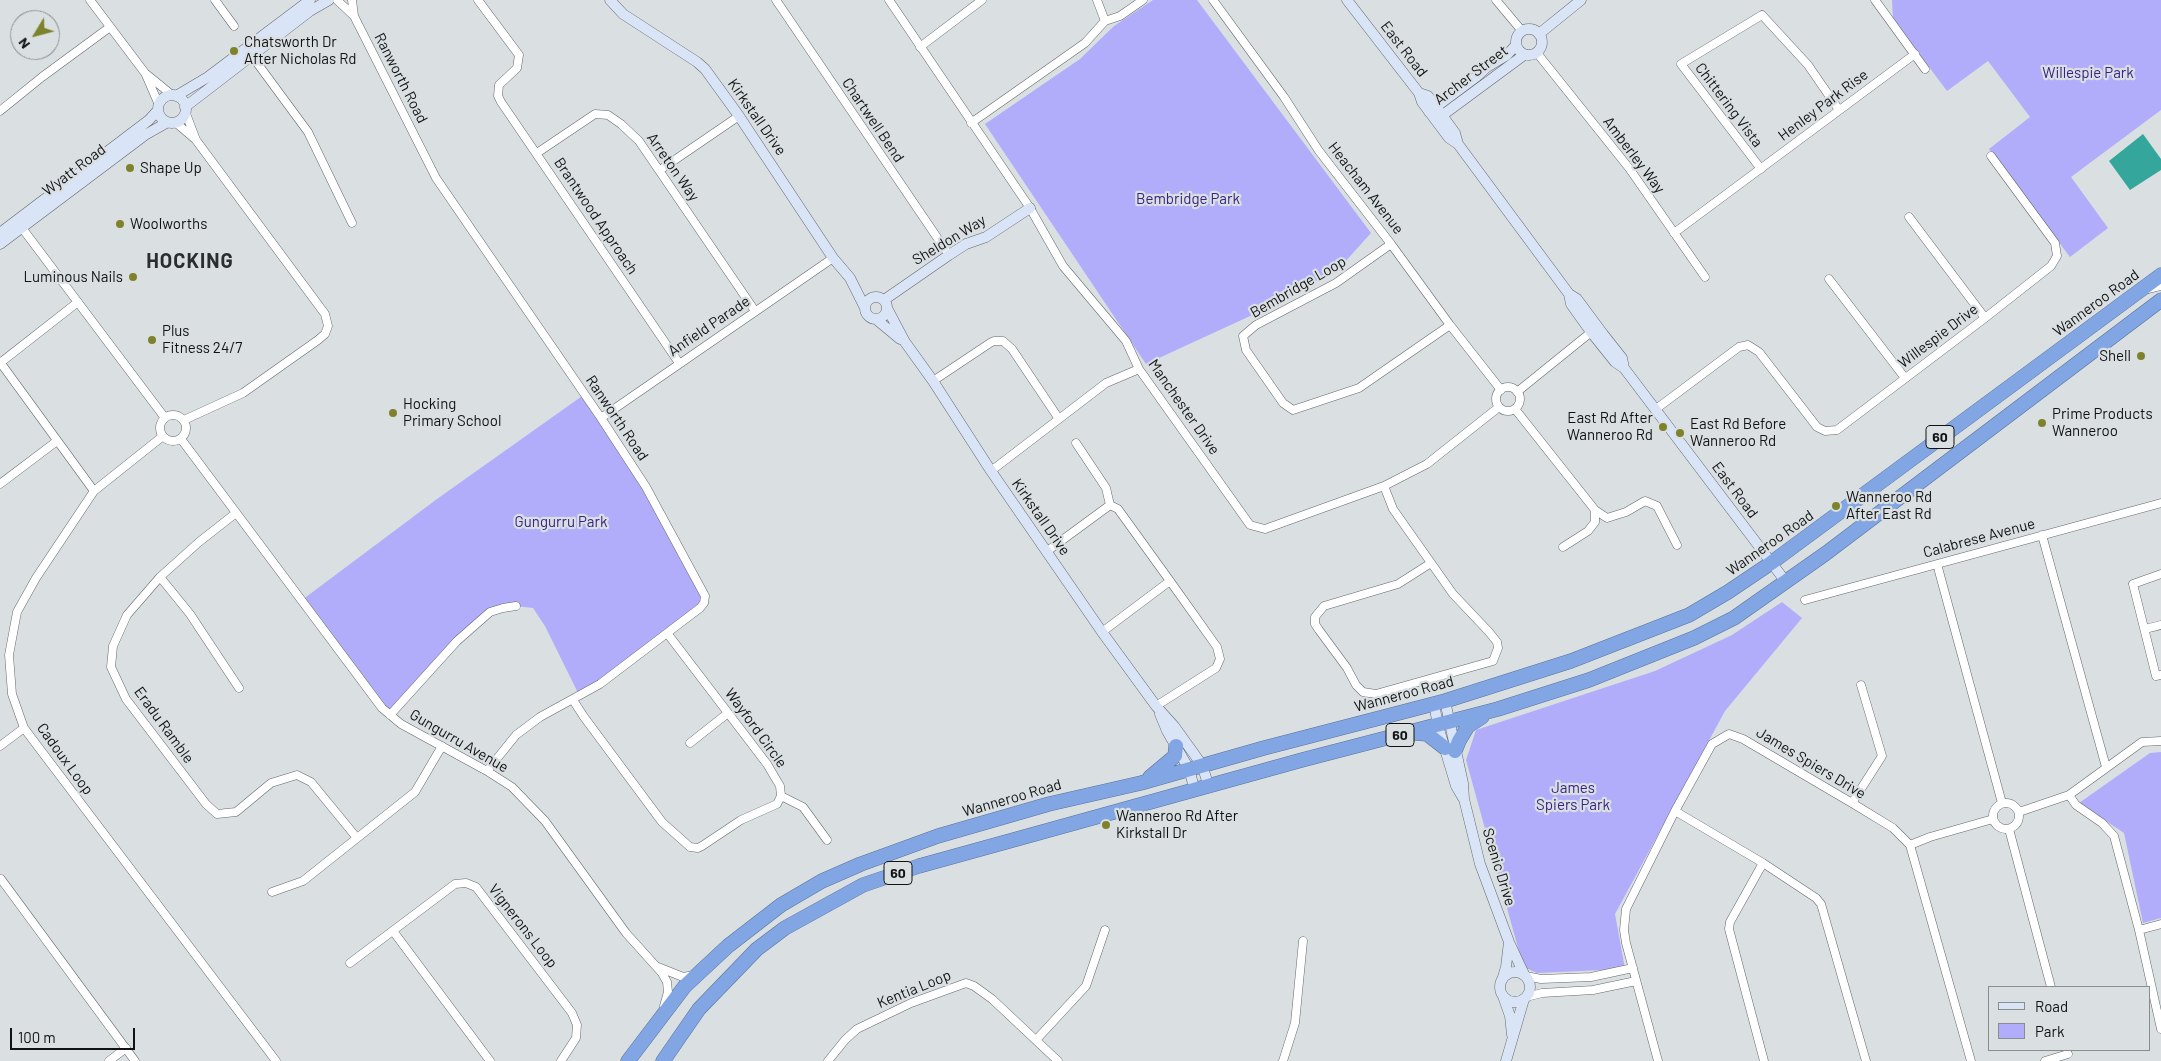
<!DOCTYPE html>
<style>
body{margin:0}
#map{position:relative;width:2161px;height:1061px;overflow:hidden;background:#dadfe2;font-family:Barlow,sans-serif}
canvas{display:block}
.legend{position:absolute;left:1988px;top:986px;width:162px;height:65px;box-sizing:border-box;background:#dadfe2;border:1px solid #898d8f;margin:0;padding:6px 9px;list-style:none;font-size:15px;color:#101213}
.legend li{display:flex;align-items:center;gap:10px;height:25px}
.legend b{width:25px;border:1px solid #898d8f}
.north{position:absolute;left:10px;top:10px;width:50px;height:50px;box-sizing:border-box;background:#dadfe2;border:1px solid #898d8f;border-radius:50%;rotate:233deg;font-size:14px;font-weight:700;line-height:20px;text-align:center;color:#101213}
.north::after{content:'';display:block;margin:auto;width:18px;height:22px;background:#7e822c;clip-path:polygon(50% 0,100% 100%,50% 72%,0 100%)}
.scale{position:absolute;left:10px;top:1028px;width:125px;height:22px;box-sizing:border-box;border:2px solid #101213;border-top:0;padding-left:6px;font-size:15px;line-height:18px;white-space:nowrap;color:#101213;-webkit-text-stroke:4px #dadfe2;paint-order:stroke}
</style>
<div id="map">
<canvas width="2161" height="1061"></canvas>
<ul class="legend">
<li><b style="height:6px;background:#dae4f7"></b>Road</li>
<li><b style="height:14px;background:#b1adfa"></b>Park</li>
</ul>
<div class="north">N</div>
<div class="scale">100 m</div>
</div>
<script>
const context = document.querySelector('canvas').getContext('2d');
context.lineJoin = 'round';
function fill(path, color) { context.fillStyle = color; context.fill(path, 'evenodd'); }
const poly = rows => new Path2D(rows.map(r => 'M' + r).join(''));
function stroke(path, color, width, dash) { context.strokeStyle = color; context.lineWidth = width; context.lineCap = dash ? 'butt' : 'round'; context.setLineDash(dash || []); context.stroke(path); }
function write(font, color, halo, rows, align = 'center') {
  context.font = font + ' Barlow,sans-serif'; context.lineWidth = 4.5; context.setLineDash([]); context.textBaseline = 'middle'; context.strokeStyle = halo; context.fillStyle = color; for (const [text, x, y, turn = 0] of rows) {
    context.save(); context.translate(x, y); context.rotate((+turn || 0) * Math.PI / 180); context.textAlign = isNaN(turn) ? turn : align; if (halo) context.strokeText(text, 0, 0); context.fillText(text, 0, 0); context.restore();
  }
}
const green = poly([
 [1153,0,1197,0,1371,233,1344,263,1313,283,1274,305,1146,364,985,124,1080,59,1114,26],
 [1892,0,2161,0,2161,110,2071,177,2108,228,2070,257,1989,149,2030,117,1988,61,1947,91,1893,19],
 [585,394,646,487,703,590,704,603,580,697,545,626,533,608,516,606,490,612,457,641,390,715,302,600,437,499],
 [1782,602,1802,618,1725,711,1615,914,1625,969,1537,973,1526,968,1520,955,1466,760,1476,730,1655,671,1732,635],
 [2161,752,2161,918,2143,923,2124,833,2079,803,2150,753]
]);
const water = poly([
 [2143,134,2161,159,2161,170,2130,190,2109,161]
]);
const street = poly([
 [90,0,145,73,172,95],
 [215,0,234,26],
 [337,0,354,16,436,178,601,418,646,487,705,596,704,603,700,608,600,684,540,717,516,735,487,771],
 [352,0,354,16],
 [478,0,519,55,517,68,499,85,498,96,501,102,679,363],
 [776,0,949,255],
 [889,0,1030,208,1063,266,1126,341,1139,369,1250,525,1265,529,1384,486,1427,464,1499,407],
 [1213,0,1284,97,1319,151,1391,244,1450,325,1501,390],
 [1496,0,1522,31],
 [1875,0,1925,69],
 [1105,21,1120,16,1143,0],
 [920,47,982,0],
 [249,52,308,132,352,223],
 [1537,53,1629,168,1705,277],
 [146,75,159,105],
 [0,111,42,77,110,27],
 [175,122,195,139],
 [971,123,1085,43,1105,21,1097,0],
 [537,153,595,114,608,115,621,124,639,141,755,311],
 [1761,169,1681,64,1762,15,1808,65,1839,110],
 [660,170,739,116],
 [1909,217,1985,318],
 [19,224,165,418],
 [1674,233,1915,54],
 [1391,244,1336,283,1256,325,1243,336,1246,350,1283,403,1293,410,1359,388,1450,325],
 [1829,279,1905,378],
 [2148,289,2161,286],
 [0,362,94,491],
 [0,363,78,302],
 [933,381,990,343,994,341,1003,341,1012,349,1059,419],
 '1496 399a12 12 0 1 1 24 0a12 12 0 1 1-24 0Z',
 [1517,392,1595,329],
 [1515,409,1595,510,1595,522,1588,531,1563,547],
 [1656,409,1739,347,1748,345,1759,352,1817,427,1825,431,1837,430,1985,318,2051,266,2057,256,2055,243,1991,156],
 '160 428a13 13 0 1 1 26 0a13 13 0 1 1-26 0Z',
 [601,418,833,258],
 [184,420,243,393,318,340,325,334,328,326,325,314,196,140,185,111],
 [163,436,94,491,36,578,17,612,9,655,12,694,24,728,39,748,276,1061],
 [181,439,382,708,401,724,487,771,512,787,545,821,626,933,662,973,667,982,668,992,664,1006],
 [1076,443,1106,488,1110,505],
 [991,471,1106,383,1139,369],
 [0,484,57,441],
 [1384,486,1393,509,1453,594,1489,632,1497,642,1498,648,1493,661,1486,663,1376,694,1363,692,1356,685,1347,668,1319,630,1315,624,1315,617,1324,606,1398,584,1431,563],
 [1595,510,1607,518,1626,512,1645,501,1657,506,1677,545],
 [236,513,199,542,160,577,127,615,113,646,111,667,126,699,206,804,217,814,236,812,271,783,297,775,311,782,357,838],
 [2042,535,2106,767],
 [1046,552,1110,505,1118,509,1170,581,1217,647,1220,659,1216,668,1156,706],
 [1937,564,2002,803],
 [2161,574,2133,584,2156,676,2161,675],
 [160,577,190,614,239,688],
 [1805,600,2161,503],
 [2145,629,2161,625],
 [1102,632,1170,581],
 [573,700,584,717,662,822,690,847,698,848,702,846,741,820,777,804,781,796,780,786,767,764,667,633],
 [390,715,457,641,490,612,503,608,516,606],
 [690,743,728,713],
 [0,746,24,728],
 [2069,795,2076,805,2102,823,2114,836,2139,930,2161,1029],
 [781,796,803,807,827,840],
 '1993 816a13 13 0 1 1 26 0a13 13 0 1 1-26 0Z',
 [1852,803,1882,756,1861,685],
 [1675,811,1763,863,1816,898,1821,904,1866,1061],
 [2019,812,2069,795,2142,742,2161,741],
 [2009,829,2051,987],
 [1910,845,1930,837,1993,819],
 [1763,863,1730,922,1729,929,1764,1061],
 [0,880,1,879,135,1061],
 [272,892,303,881,415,792,442,746],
 [2139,930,2161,924],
 [393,931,490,1061],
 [350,963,455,884,466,883,476,887,572,1013,577,1025,576,1038,561,1061],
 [658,967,683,977,694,975],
 [1526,976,1541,979,1591,977,1633,968],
 [1526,997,1542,993,1593,990,1636,981],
 [1036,1040,1086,986,1105,930],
 [109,1061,126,1048],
 [828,1061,845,1040,857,1029,911,1003,966,983,974,986,992,999,1058,1061],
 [1283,1061,1295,1023,1303,941],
 [1658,1061,1626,943,1624,930,1626,909,1675,811,1712,744,1729,734,1743,739,1852,803,1893,828,1910,845,1971,1061],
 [2045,1061,2068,1054]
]);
const secondary = poly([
 [610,0,623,14,697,62,705,69,739,116,833,258,850,278,864,306],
 [1347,0,1419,93,1422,102,1449,138,1458,144,1569,294,1577,299,1603,334,1622,358,1624,368],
 '1516 42a13 13 0 1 1 26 0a13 13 0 1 1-26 0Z',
 [1539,34,1581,0],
 [1419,93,1428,96,1436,107,1455,133,1458,144],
 '158 109a14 14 0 1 1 28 0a14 14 0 1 1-28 0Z',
 [176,96,208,77,310,0],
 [185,107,310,11,329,0],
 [1429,112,1476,77,1487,67,1507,55,1516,45],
 [1436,120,1524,55],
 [0,233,149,120,158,110],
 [0,244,145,135,168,122],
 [1569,294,1571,304,1591,332,1615,362,1624,368,1786,582],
 '865 308a11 11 0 1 1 22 0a11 11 0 1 1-22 0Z',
 [884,300,949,255,966,244,986,237,1030,208],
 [887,308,905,342,933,381,991,471,1102,632,1156,706,1174,726,1202,765,1209,787],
 [877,320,900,339],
 [1445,701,1463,783,1464,799,1480,864,1509,942,1524,974],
 [1434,703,1438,726,1456,786,1463,798],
 [1160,714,1167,731,1189,769,1195,791],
 '1500 987a15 15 0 1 1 30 0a15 15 0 1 1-30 0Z',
 [1503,977,1506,967,1509,942],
 [1503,996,1510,1016,1512,1035],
 [1506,1061,1524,999]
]);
const highway = poly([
 [1414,733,1427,734,1445,748],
 [1455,751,1459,741,1468,726,1482,717],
 [1150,777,1175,756,1176,746],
 [628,1061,685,986,728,946,781,905,822,881,861,864,938,836,1049,804,1141,783,1264,748,1445,701,1571,661,1689,615,1728,592,1771,563,2161,275],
 [663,1061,699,1009,757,949,785,928,863,885,919,866,1024,837,1302,760,1498,709,1589,680,1694,638,1734,618,1825,554,2161,300]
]);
const markers = [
 [234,51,5,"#7e822c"],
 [130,168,5,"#7e822c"],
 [120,224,5,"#7e822c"],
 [133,277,5,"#7e822c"],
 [152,340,5,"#7e822c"],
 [2141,356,5,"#7e822c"],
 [393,413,5,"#7e822c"],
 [2042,423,5,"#7e822c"],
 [1663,427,5,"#7e822c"],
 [1680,433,5,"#7e822c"],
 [1836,506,5,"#7e822c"],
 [1106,825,5,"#7e822c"]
];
const shields = [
 [1940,437,28],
 [1400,735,28],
 [898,873,28]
];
const shieldNames = [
 ["60",1940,437],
 ["60",1400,735],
 ["60",898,873]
];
const poiNames = [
 ["Chatsworth Dr",244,42],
 ["After Nicholas Rd",244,59],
 ["Shape Up",140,168],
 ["Woolworths",130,224],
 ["Luminous Nails",123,277,"right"],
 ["Plus",162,331],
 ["Fitness 24/7",162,348],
 ["Shell",2131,356,"right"],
 ["Hocking",403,404],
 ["Primary School",403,421],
 ["Prime Products",2052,414],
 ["Wanneroo",2052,431],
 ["East Rd After",1653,418,"right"],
 ["Wanneroo Rd",1653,435,"right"],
 ["East Rd Before",1690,424],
 ["Wanneroo Rd",1690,441],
 ["Wanneroo Rd",1846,497],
 ["After East Rd",1846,514],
 ["Wanneroo Rd After",1116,816],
 ["Kirkstall Dr",1116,833]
];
const streetNames = [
 ["East Road",1404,49,52],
 ["Archer Street",1471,75,-37],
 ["Ranworth Road",401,78,63],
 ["Chittering Vista",1729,105,53],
 ["Henley Park Rise",1823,105,-37],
 ["Kirkstall Drive",757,117,55],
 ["Chartwell Bend",873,120,56],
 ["Amberley Way",1634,155,53],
 ["Arreton Way",673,167,55],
 ["Wyatt Road",74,170,-37],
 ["Heacham Avenue",1366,188,52],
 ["Brantwood Approach",596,216,56],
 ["Sheldon Way",949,240,-31],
 ["Bembridge Loop",1298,287,-30],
 ["Wanneroo Road",2096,303,-36],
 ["Anfield Parade",709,326,-34],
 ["Willespie Drive",1938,336,-37],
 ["Manchester Drive",1184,407,55],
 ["Ranworth Road",617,418,56],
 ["East Road",1735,490,53],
 ["Kirkstall Drive",1041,517,55],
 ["Calabrese Avenue",1979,538,-15],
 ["Wanneroo Road",1770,543,-35],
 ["Wanneroo Road",1404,694,-15],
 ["Eradu Ramble",164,725,54],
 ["Wayford Circle",756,728,54],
 ["Gungurru Avenue",459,741,30],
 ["Cadoux Loop",65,759,54],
 ["James Spiers Drive",1811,763,31],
 ["Wanneroo Road",1012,798,-16],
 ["Scenic Drive",1499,867,73],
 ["Vignerons Loop",523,926,52],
 ["Kentia Loop",914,989,-22]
];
const parkNames = [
 ["Willespie Park",2088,73],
 ["Bembridge Park",1188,199],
 ["Gungurru Park",561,522],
 ["James",1573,788],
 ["Spiers Park",1573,805]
];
const districtNames = [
 ["HOCKING",190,261]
];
fill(green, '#b1adfa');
fill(water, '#35a69b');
stroke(street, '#64686b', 9);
stroke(secondary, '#64686b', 11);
stroke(highway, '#5a729b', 15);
stroke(street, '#fff', 8);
stroke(secondary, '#dae4f7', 10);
stroke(highway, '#82a6e4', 14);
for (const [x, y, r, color] of markers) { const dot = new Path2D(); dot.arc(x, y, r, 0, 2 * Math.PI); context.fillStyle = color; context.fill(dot); stroke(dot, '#dadfe2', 2); }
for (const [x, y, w] of shields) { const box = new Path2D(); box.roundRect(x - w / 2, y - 11.5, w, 23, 4); context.fillStyle = '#dadfe2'; context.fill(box); stroke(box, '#101213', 1); }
write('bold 14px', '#101213', null, shieldNames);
write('15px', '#101213', '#dadfe2', poiNames, 'left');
write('15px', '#101213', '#dadfe2', streetNames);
write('15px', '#392286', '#dadfe2', parkNames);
context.letterSpacing = '1px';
write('bold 20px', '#2a2e31', '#dadfe2', districtNames);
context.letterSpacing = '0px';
</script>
